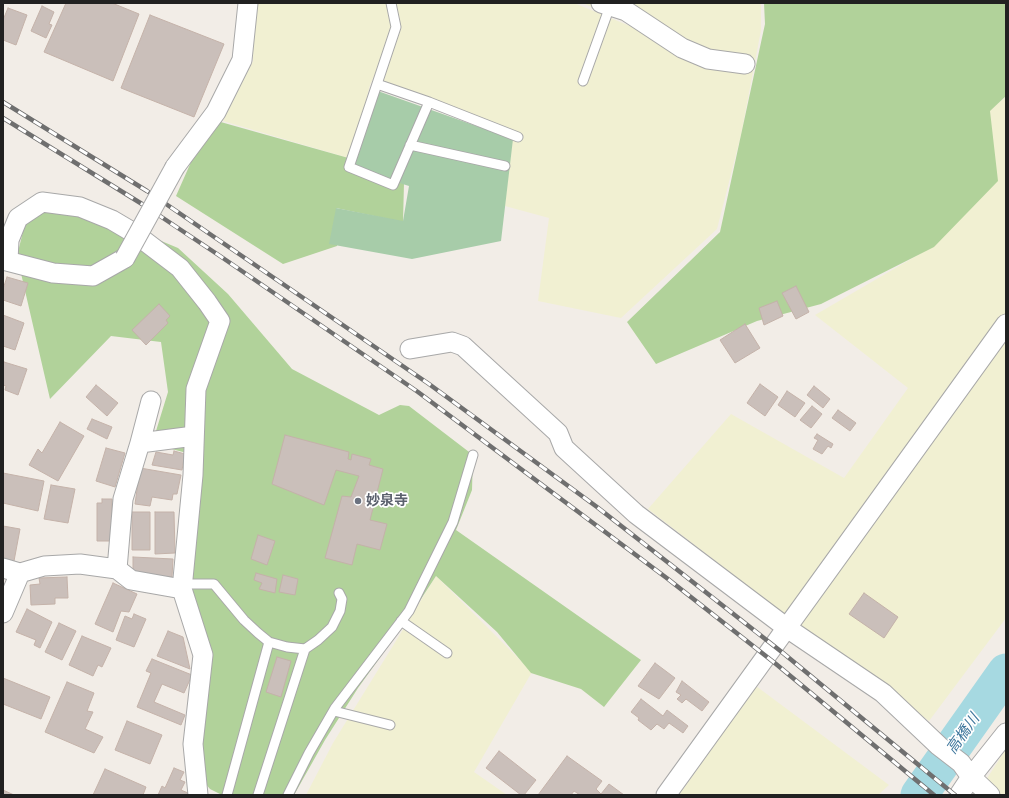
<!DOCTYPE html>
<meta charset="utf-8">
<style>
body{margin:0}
#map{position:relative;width:1009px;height:798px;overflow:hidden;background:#f2ede7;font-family:"Alegreya Sans",sans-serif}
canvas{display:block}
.frame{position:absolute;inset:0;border:4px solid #212121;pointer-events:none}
</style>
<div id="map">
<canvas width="1009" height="798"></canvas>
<div class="frame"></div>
</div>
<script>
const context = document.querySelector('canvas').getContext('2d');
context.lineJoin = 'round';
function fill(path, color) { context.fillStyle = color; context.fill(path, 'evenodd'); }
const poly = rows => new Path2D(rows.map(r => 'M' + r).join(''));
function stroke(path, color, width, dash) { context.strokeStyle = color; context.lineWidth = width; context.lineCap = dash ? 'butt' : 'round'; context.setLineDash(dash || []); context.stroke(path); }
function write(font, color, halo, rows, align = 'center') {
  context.font = font + ' "Alegreya Sans","Noto Sans JP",sans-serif'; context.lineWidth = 3.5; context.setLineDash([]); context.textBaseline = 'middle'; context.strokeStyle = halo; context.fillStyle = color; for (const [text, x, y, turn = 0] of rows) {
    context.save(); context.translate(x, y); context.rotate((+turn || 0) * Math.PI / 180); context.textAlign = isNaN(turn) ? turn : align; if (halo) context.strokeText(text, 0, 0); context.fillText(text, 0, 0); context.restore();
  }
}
const farmland = poly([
 [254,3,574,3,664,40,583,3,761,3,761,30,741,135,717,229,621,318,538,301,549,218,505,206,511,134,377,84,394,33,370,85,352,159,223,121,253,61],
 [1006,97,1006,618,929,721,801,627,648,509,731,414,844,478,908,388,815,315,923,252,990,110],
 [436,576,532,672,474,772,507,795,306,795,333,743],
 [756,686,889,785,878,795,679,795],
 [1006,749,1006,795,998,795,984,783]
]);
const forest = poly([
 [764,3,1006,3,1006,96,990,111,998,181,934,247,821,304,757,321,656,364,627,322,720,232,765,24],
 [210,119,352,159,404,183,403,222,336,208,337,246,283,264,176,196],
 [80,207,178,248,228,294,292,369,379,415,400,405,409,406,473,455,472,490,456,530,641,660,604,707,581,689,531,673,497,632,436,576,410,616,358,688,325,740,294,795,222,795,210,789,187,762,203,655,186,600,179,516,187,453,152,444,168,392,161,342,111,336,50,399,17,256,28,211]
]);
const cemetery = poly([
 [375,90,513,139,501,241,412,259,329,244,336,208,403,221,409,186,349,167]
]);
const river = poly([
 [919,795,1006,672]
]);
const building = poly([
 [66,3,112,3,139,14,113,81,44,52,66,3],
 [42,6,54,12,49,24,52,25,46,38,31,31,42,6],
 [8,8,27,15,16,45,3,40,3,20,8,8],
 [150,15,224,44,194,117,121,88,150,15],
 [7,277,28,283,21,306,3,300,3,289,7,277],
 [796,286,809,312,796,319,782,293,796,286],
 [777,301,783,316,764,325,759,308,777,301],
 [159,304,170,316,166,320,168,323,146,345,132,330,159,304],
 [3,315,24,323,15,350,3,346,3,315],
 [745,324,760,348,735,363,720,340,745,324],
 [4,362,27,369,18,395,5,390,6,386,3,385,3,366,4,362],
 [760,384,778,397,765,416,747,403,760,384],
 [96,385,118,403,107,416,86,397,96,385],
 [814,386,830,399,823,408,807,395,814,386],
 [787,391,805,403,795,417,778,405,787,391],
 [812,406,822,414,811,428,800,420,812,406],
 [838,410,856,423,850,431,832,418,838,410],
 [92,419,112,427,107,439,87,429,92,419],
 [60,422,84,436,58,481,29,465,38,449,42,453,60,422],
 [817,434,833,444,831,448,828,446,822,454,813,449,818,440,814,438,817,434],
 [285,435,349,452,348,459,351,460,352,454,371,459,369,465,383,469,370,520,387,524,380,550,357,544,352,565,325,558,342,496,351,497,359,476,336,470,324,505,272,484,285,435],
 [106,448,125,453,115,487,96,481,106,448],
 [174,451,185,454,182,470,152,465,156,452,173,455,174,451],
 [140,468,181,475,177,494,173,494,172,500,152,497,150,506,135,504,140,468],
 [3,473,44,481,38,511,3,503,3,473],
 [51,485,75,489,68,523,44,519,51,485],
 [102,499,112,499,112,541,97,541,97,503,102,503,102,499],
 [132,512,150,512,150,550,132,550,132,512],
 [155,512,174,512,175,553,155,554,155,512],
 [3,526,20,529,14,561,3,559,3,526],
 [258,535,275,541,267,565,251,559,258,535],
 [133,557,173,559,172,577,133,575,133,557],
 [256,573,277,579,275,593,259,589,262,583,254,580,256,573],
 [283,575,298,579,295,595,279,592,283,575],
 [67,577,68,598,55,598,55,604,31,605,30,585,40,584,39,578,67,577],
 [113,583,137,594,129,612,121,611,113,632,95,624,113,583],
 [864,593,898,617,884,638,849,614,864,593],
 [27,609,52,622,40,648,34,645,36,640,16,632,27,609],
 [134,614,146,619,134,647,116,640,125,616,132,619,134,614],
 [59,623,76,631,62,660,45,652,59,623],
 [168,631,183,637,190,669,157,656,168,631],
 [82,636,111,648,102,667,98,665,93,676,69,665,82,636],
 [277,657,291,661,281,697,266,692,277,657],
 [152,659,192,675,184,693,162,684,154,702,185,715,181,725,137,707,151,673,146,671,152,659],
 [655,663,675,678,659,699,638,686,655,663],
 [3,678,50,697,41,719,3,704,3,678],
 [682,681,709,702,702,711,686,699,682,703,677,699,681,695,676,692,682,681],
 [67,682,94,693,87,711,93,712,85,729,103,737,94,753,45,732,67,682],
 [641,699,663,716,667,710,688,726,683,733,669,723,664,729,657,724,651,730,638,720,639,718,631,712,641,699],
 [127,721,162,735,150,764,115,750,127,721],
 [499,751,536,780,524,795,521,795,486,768,499,751],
 [567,756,602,781,596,789,601,794,609,784,624,795,580,795,574,791,571,795,538,795,567,756],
 [174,768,184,772,180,780,185,782,181,790,188,793,188,795,158,795,162,786,165,788,174,768],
 [105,769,146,787,143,795,93,795,105,769],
 [3,790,14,795,3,795,3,790]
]);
const lane = poly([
 [583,81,610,6],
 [377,84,429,102,393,185,349,167,377,84,396,27,391,3],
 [429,102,518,137],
 [410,145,505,166],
 [183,584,214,584,244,620,258,633,269,642,287,647,305,649],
 [401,621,447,653],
 [334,711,390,725],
 [227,795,269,642],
 [258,795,305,649,318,640,332,627,340,611,342,599,339,593],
 [288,795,309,753,335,708,409,611,453,522,473,455]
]);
const street = poly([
 [601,3,626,11,682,48,708,59,745,64],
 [175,167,216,112,242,60,248,3],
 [3,260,53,273,93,276,125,258],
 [8,261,9,240,18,218,42,202,80,207,112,220,134,233,180,268,207,302,220,321,196,389,193,475,182,589],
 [410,349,452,342,463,346,558,433,564,448,636,514,787,628,883,693,939,746,961,763,971,777,990,795],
 [151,401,140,443,194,436],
 [3,568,20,573,3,613],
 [117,569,123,499,140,443],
 [20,573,44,566,80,564,117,569,131,580,182,589,203,655,193,744,198,795],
 [666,795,1006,324],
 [959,795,971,777,1006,733]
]);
const rail = poly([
 [3,102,147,191,429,384,597,507,675,568,783,653,955,795],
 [3,118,142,204,220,256,418,392,668,579,776,664,934,795]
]);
const streetBridge = poly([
 [125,258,175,167]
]);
const markers = [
 [358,501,4,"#6b7280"]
];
const worshipNames = [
 ["妙泉寺",366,501]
];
const waterNames = [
 ["高橋川",963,734,-55]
];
fill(farmland, '#f1f0d2');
fill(forest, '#b1d29a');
fill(cemetery, '#a7cca9');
stroke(river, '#a6d9e1', 37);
fill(building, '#cabfba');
stroke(building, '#c4b2a9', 1);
stroke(lane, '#a8a8a8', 11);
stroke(street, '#a8a8a8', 21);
stroke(lane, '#fff', 9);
stroke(street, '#fff', 19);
stroke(rail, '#6f6f6f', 4.5);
stroke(rail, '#fff', 3, [9]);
stroke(streetBridge, '#a8a8a8', 21, []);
stroke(streetBridge, '#fff', 19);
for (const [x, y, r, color] of markers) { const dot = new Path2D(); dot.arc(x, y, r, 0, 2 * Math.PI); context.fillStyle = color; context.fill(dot); stroke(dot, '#fff', 1.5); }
write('bold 14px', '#5b616d', '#fff', worshipNames, 'left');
write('italic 15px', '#40789d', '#fff', waterNames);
</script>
